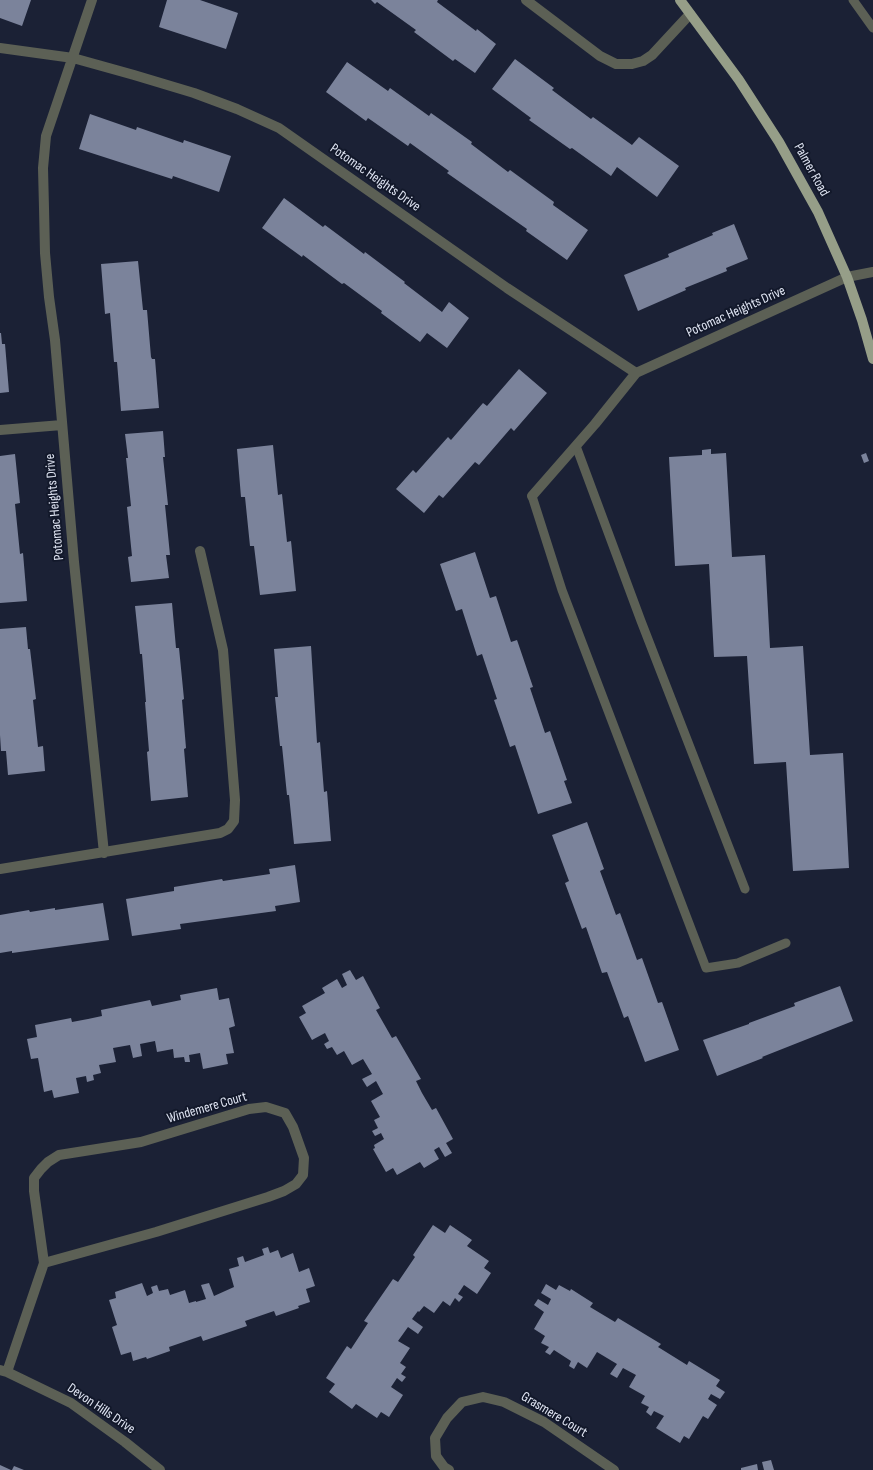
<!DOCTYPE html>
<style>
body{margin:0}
canvas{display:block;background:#1b2135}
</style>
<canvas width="873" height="1470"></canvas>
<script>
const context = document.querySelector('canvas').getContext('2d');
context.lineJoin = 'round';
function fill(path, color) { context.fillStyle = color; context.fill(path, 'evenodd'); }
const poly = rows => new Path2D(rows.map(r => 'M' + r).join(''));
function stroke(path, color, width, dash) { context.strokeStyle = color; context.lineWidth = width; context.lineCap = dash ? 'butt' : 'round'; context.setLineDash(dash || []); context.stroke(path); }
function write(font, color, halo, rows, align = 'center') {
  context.font = font + ' "Sofia Sans Condensed",sans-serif'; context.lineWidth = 4; context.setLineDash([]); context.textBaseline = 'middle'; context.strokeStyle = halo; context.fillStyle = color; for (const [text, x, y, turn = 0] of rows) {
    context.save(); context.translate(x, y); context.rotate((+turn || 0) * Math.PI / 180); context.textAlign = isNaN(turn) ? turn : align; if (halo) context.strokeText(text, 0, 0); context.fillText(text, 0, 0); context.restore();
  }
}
const building = poly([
 [0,0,31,0,22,26,0,18],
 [167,0,200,0,238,13,226,49,159,27],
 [371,0,438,0,437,2,476,31,477,29,496,44,475,73,455,59,453,61,414,32,416,30,377,2,375,4],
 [515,59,554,88,552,90,591,119,593,117,632,145,639,137,679,166,657,197,617,167,611,176,572,148,570,149,529,120,531,118,492,89],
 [347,62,388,91,390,88,429,116,431,113,472,142,471,144,508,172,510,170,554,202,553,205,588,230,567,260,526,231,527,229,447,173,449,171,410,143,408,146,368,118,366,121,326,92],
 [90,114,136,130,137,127,183,143,184,140,231,156,219,192,173,176,172,179,79,149],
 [284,198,323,227,325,225,364,254,365,252,405,282,404,283,442,312,449,302,469,318,447,348,427,333,420,342,381,313,382,311,344,283,342,284,303,255,302,257,262,228],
 [734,224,748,259,726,268,727,271,685,288,686,290,638,311,624,275,669,257,668,254,713,235,712,233],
 [138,261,143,310,147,310,151,357,152,359,155,359,159,408,121,411,117,362,114,362,110,313,105,314,101,264],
 [0,333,1,333,2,344,5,344,9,392,0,393],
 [519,369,547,393,514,431,511,428,479,465,475,462,443,498,439,495,424,513,396,489,413,470,416,473,448,437,451,440,483,403,487,406],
 [163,431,165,457,163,457,168,505,165,505,170,555,166,555,169,578,131,582,128,557,132,556,127,507,131,506,126,458,128,458,125,434],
 [273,445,278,495,282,494,287,542,291,541,296,591,260,595,254,546,250,546,245,497,241,497,237,449],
 [711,449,711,454,726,453,732,557,765,555,770,648,803,646,810,755,843,753,849,868,793,871,786,762,754,764,747,656,714,657,709,564,675,566,669,457,702,455,702,450],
 [866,453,869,461,864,463,861,455],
 [15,454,20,503,15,504,20,554,23,553,27,601,0,603,0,456],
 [475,552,490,598,496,596,511,642,517,640,533,687,530,688,545,733,550,731,567,780,564,781,572,803,538,814,515,745,510,747,502,723,494,700,497,699,482,654,477,656,462,609,456,611,440,564],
 [172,603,176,648,179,648,184,699,182,700,186,748,184,749,188,797,151,801,147,752,149,751,145,702,146,702,142,654,140,654,135,606],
 [26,627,28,649,30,649,36,699,33,700,38,747,43,746,45,771,8,775,6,751,1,751,0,735,0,629],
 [311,646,317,743,320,742,324,792,327,791,331,841,294,844,289,795,287,795,282,746,280,746,275,697,278,697,274,649],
 [587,822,604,869,600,871,616,915,620,913,637,960,642,958,658,1003,662,1002,679,1050,645,1062,628,1016,624,1018,607,972,602,973,586,927,582,929,565,883,569,881,552,835],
 [295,865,300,902,275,906,276,911,180,924,181,929,132,936,126,899,174,891,174,887,222,879,223,881,270,874,269,869],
 [103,903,109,940,12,953,12,951,0,953,0,915,29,910,30,912,55,908,55,910],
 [350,970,356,980,363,976,380,1008,376,1010,392,1038,396,1036,421,1079,416,1081,422,1093,432,1110,436,1108,453,1139,446,1143,452,1153,445,1157,439,1147,434,1150,439,1159,424,1168,420,1162,397,1175,393,1168,386,1172,373,1149,375,1148,374,1145,384,1139,381,1133,375,1136,372,1131,378,1128,374,1120,380,1117,371,1101,383,1094,376,1081,367,1087,362,1079,372,1074,363,1059,352,1065,344,1051,337,1055,332,1047,327,1049,324,1044,329,1041,325,1033,312,1040,299,1017,306,1013,302,1006,325,993,322,988,337,979,342,988,347,985,342,974],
 [840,986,853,1021,762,1057,763,1058,717,1076,703,1040,749,1024,749,1023,795,1006,794,1003],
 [217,988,219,1000,229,998,235,1026,229,1028,234,1053,226,1054,228,1064,203,1069,200,1053,189,1055,190,1062,185,1062,184,1057,174,1058,173,1049,157,1052,155,1041,140,1044,142,1056,133,1058,130,1045,113,1048,116,1062,99,1065,101,1073,93,1075,94,1080,87,1082,86,1076,76,1078,79,1093,54,1098,52,1090,44,1092,38,1058,31,1059,27,1039,37,1037,35,1025,71,1018,72,1022,88,1019,102,1016,101,1010,150,1000,152,1006,181,1000,180,995],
 [433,1225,445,1233,450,1225,472,1240,467,1246,489,1261,484,1268,491,1273,477,1294,464,1285,458,1294,463,1297,459,1302,455,1298,450,1306,443,1301,434,1313,424,1306,419,1312,418,1311,412,1319,423,1327,418,1334,408,1327,398,1341,410,1348,400,1363,406,1367,401,1374,406,1377,402,1382,397,1378,391,1387,403,1395,389,1417,381,1412,377,1418,356,1404,352,1409,329,1392,335,1384,326,1378,347,1346,351,1349,368,1323,364,1321,393,1279,398,1282,415,1257,413,1255],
 [268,1247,270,1253,278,1250,281,1258,293,1253,299,1272,309,1268,315,1286,306,1289,310,1302,298,1306,299,1308,276,1316,274,1311,245,1321,247,1326,203,1341,201,1336,169,1347,170,1351,147,1359,146,1357,133,1361,131,1352,121,1355,112,1327,117,1325,109,1300,116,1298,115,1292,142,1283,147,1296,153,1293,151,1287,157,1285,159,1291,168,1289,170,1295,185,1290,189,1303,196,1301,196,1302,206,1299,201,1285,209,1283,214,1296,234,1287,229,1269,239,1266,237,1258,243,1256,245,1262,264,1255,262,1249],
 [546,1284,556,1290,559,1285,570,1291,571,1289,593,1303,590,1307,615,1322,618,1318,661,1344,658,1347,687,1365,689,1361,720,1380,716,1386,725,1392,720,1399,711,1394,708,1399,717,1405,708,1419,703,1416,689,1439,684,1436,680,1443,656,1428,664,1416,654,1411,651,1416,646,1412,649,1407,641,1403,645,1396,629,1387,636,1375,623,1368,617,1378,610,1374,617,1364,597,1352,587,1368,578,1362,574,1369,569,1366,571,1361,554,1350,550,1355,545,1352,549,1347,541,1343,545,1336,534,1329,544,1312,534,1305,538,1299,548,1305,551,1299,541,1293],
 [771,1460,774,1470,764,1470,762,1462],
 [757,1464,758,1470,741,1470,741,1468],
 [0,1465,11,1470,0,1470],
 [14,1466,24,1470,12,1470]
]);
const service = poly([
 [853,0,873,28],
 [576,446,641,621,745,889],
 [532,496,562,590,706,968,738,963,786,943]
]);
const minor = poly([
 [92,0,46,136,43,168,44,208,45,253,49,297,55,340,74,562,104,853],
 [526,0,600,56,616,64,632,64,643,61,652,55,690,14],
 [0,48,73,58,134,75,194,93,237,109,279,128,507,288,636,373],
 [0,430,62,425],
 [532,496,595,424,636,373,847,277],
 [0,869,220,833,228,829,234,821,235,800,223,650,200,551],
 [266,1107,285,1113,293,1127,304,1158,303,1175,296,1184,284,1191,268,1197,156,1232,44,1263,34,1191,34,1178,41,1169,48,1162,59,1155,141,1142,249,1109,266,1107],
 [0,1370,7,1372,71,1403,125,1442,160,1470],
 [7,1372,44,1263],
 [449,1470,444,1467,436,1456,435,1438,447,1418,462,1402,483,1397,504,1402,544,1422,614,1470]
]);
const tertiary = poly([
 [847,277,873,272]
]);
const primary = poly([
 [680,0,739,80,779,142,818,212,847,277,862,320,873,359]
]);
const streetNames = [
 ["Palmer Road",811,170,61],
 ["Potomac Heights Drive",375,178,35],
 ["Potomac Heights Drive",736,312,-24],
 ["Potomac Heights Drive",55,507,-95],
 ["Windemere Court",207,1108,-16],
 ["Devon Hills Drive",101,1409,34],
 ["Grasmere Court",554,1415,31]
];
fill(building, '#7b839b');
stroke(service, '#5c6055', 9);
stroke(minor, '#5c6055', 10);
stroke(tertiary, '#5c6055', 10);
stroke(primary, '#969e88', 10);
write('14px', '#e0e5f3', '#12182a', streetNames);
</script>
